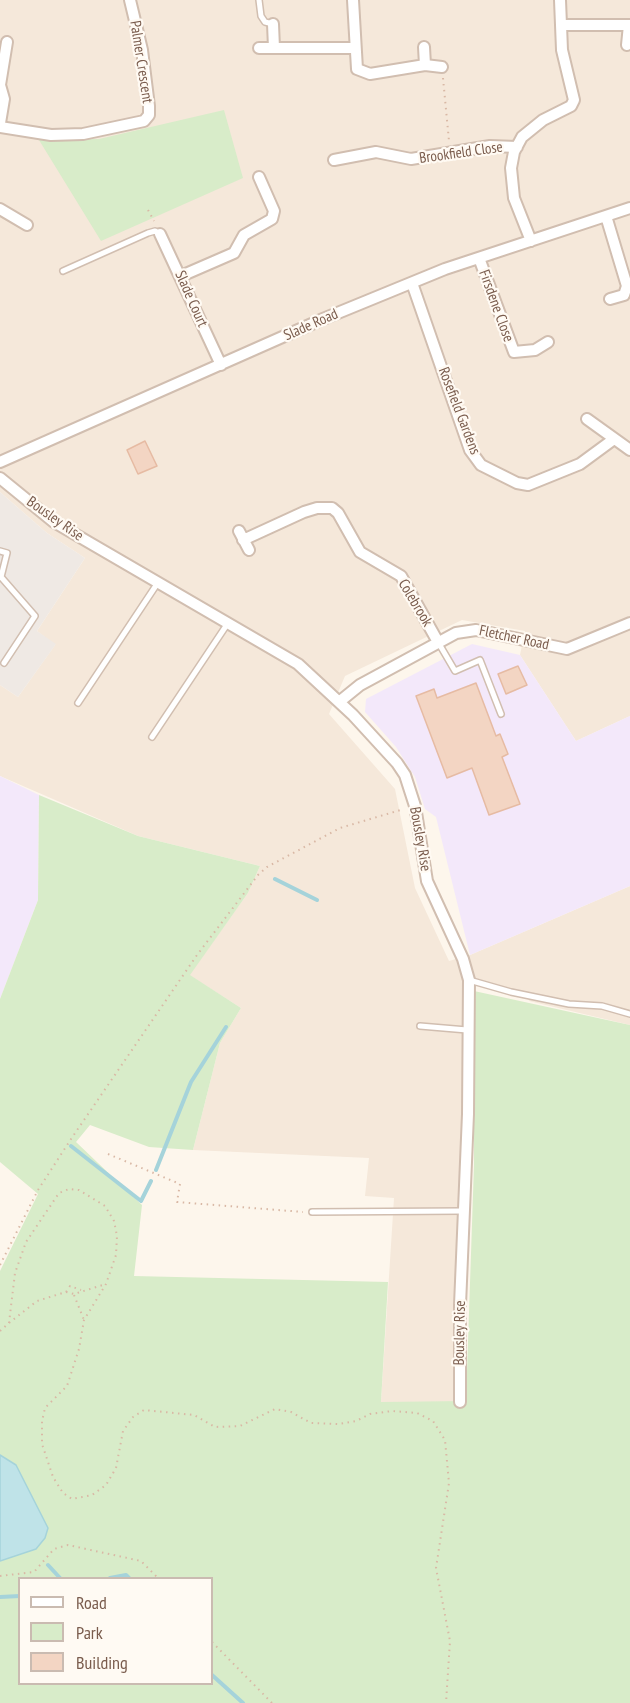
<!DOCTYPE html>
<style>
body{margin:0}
#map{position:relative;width:630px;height:1703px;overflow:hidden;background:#fdf6ec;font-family:"PT Sans Narrow",sans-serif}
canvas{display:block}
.legend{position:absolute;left:18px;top:1577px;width:195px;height:108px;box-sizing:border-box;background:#fffaf3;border:2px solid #cabbb1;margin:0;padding:8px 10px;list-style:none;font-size:18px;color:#7a5c4d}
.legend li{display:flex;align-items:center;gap:12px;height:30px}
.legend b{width:30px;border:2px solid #cabbb1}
</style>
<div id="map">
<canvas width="630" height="1703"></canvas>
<ul class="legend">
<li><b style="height:8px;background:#fff"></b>Road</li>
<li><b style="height:16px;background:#d8ecc9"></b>Park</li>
<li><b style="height:16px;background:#f3d5c3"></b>Building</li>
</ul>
</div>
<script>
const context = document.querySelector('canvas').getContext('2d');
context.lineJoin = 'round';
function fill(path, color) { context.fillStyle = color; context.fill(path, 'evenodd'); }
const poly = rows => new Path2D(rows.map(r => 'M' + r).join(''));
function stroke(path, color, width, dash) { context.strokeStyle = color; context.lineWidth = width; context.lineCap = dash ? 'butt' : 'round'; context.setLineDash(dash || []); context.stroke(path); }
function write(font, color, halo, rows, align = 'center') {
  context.font = font + ' "PT Sans Narrow",sans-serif'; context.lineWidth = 4.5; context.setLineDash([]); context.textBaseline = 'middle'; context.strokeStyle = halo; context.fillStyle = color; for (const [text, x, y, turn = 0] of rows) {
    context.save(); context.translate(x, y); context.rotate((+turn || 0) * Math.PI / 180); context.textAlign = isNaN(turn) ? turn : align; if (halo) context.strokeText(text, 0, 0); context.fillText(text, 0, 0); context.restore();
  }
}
const residential = poly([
 [0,0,630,0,630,716,576,741,520,655,525,631,462,620,345,676,329,714,395,789,415,888,449,961,470,955,630,886,630,1025,529,1001,528,996,469,980,460,1402,381,1402,394,1198,365,1196,369,1158,193,1150,220,1043,241,1008,189,975,248,893,260,866,138,836,0,776,0,685,18,697,55,645,37,631,85,558,47,533,0,492]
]);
const industrial = poly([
 [0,492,47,533,85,558,37,631,56,644,18,697,0,685]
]);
const education = poly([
 [472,644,520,655,576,741,630,716,630,886,470,955,436,817,425,809,415,777,396,747,365,712,366,699],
 [0,776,39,795,38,900,0,999]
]);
const green = poly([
 [224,110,243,178,101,241,39,140,99,139],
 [39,795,138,836,260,866,248,893,190,975,241,1008,220,1043,193,1150,149,1147,90,1125,76,1142,142,1205,134,1276,388,1282,381,1402,466,1401,474,1165,474,991,630,1025,630,1703,0,1703,0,1271,38,1194,0,1162,0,999,38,900],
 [20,1578,212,1578,212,1684,20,1684]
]);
const water = poly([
 [0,1455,16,1465,48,1528,45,1538,36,1549,0,1561,0,1455]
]);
const stream = poly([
 [275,879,317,900],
 [71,1146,141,1201,151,1181],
 [156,1170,191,1082,226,1027],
 [48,1565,60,1578],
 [110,1578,126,1575,129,1578],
 [0,1597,20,1596],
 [212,1675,243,1703]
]);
const building = poly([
 [145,441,157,466,138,474,127,450,145,441],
 [518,666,527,685,506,694,498,674,518,666],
 [476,683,496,736,500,734,508,754,502,757,520,804,489,815,472,768,447,778,416,696,434,689,437,698,476,683]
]);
const path = poly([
 [443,78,449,141],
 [148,210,154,221],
 [108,1154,180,1184,177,1202,303,1212],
 [0,1265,38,1190,71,1139,197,955,258,875,267,867,340,828,404,809],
 [66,1292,74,1294,106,1284],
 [74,1295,84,1320],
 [9,1323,37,1301,66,1292,70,1286,81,1290],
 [0,1331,9,1323,15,1273,26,1242,59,1193,69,1189,79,1190,105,1206,114,1221,117,1236,116,1255,106,1284,84,1320,79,1349,67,1386,45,1408,42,1421,42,1444,53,1477,63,1493,72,1499,92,1495,106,1485,116,1468,123,1431,133,1417,144,1410,194,1415,215,1427,240,1426,275,1409,291,1412,311,1423,338,1424,356,1421,370,1414,392,1411,417,1413,433,1421,445,1440,449,1483,436,1568,450,1641,446,1703],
 [0,1576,34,1572,54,1549,68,1545,141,1561,158,1578],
 [212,1642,272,1703]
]);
const service = poly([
 [259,0,261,16,265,22,273,24],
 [63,271,148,233,155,231,160,234],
 [0,551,7,553,1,577,35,616,4,663],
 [438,642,455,671,480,660,501,714],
 [78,703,157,584],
 [152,737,228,623],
 [469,980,511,992,569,1004,602,1006,630,1014],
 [420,1026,467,1030],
 [312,1212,463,1211]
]);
const minor = poly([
 [353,0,357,69,370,74,425,65,442,67],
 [273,24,274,48],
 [561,25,630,25],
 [627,45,629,25],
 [424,47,425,65],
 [259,48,355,48],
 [0,123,4,99,0,85,7,42],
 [0,127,51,135,83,134,144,121,149,115,149,106,142,50,130,0],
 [334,160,376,152,411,159,490,146,517,147],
 [0,209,27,225],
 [606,216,627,286,624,295,610,299],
 [160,234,221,365],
 [531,241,514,198,511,168,514,152,522,137,543,120,571,106,574,100,562,50,560,0],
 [479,258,514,352,535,350,548,342],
 [181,276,234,253,244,235,272,219,274,211,259,177],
 [412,283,470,450,481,465,517,483,528,485,580,464,614,439],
 [587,419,630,450],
 [0,462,323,319,445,269,630,208],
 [0,478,54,522,298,664,353,715,397,763,405,775,415,806,427,881,463,959,469,980,468,1114,460,1305,460,1402],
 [239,531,249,550],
 [243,540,304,512,317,508,332,508,338,513,360,552,401,576,438,642],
 [339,702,360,685,456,633,476,630,567,649,630,623]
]);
const streetNames = [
 ["Palmer Crescent",141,62,81],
 ["Brookfield Close",461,153,-8],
 ["Slade Court",191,299,66],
 ["Firsdene Close",496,306,70],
 ["Slade Road",311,325,-24],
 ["Rosefield Gardens",459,411,69],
 ["Bousley Rise",55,519,35],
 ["Colebrook",415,603,59],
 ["Fletcher Road",514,638,12],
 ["Bousley Rise",420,839,80],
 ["Bousley Rise",460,1333,-89]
];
fill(residential, '#f5e8da');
fill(industrial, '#efe9e4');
fill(education, '#f3e8fa');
fill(green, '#d8ecc9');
fill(water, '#bfe3e8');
stroke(water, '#a5d3da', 1.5);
stroke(stream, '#a5d3da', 4);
fill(building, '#f3d5c3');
stroke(building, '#e6bba3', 1.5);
stroke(service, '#d1beb0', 8);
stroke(minor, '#d1beb0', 14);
stroke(path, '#d9b8a5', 2, [1.5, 4.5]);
stroke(service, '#fff', 5);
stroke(minor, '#fff', 10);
write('15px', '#7a5c4d', '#fffaf3', streetNames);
</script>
